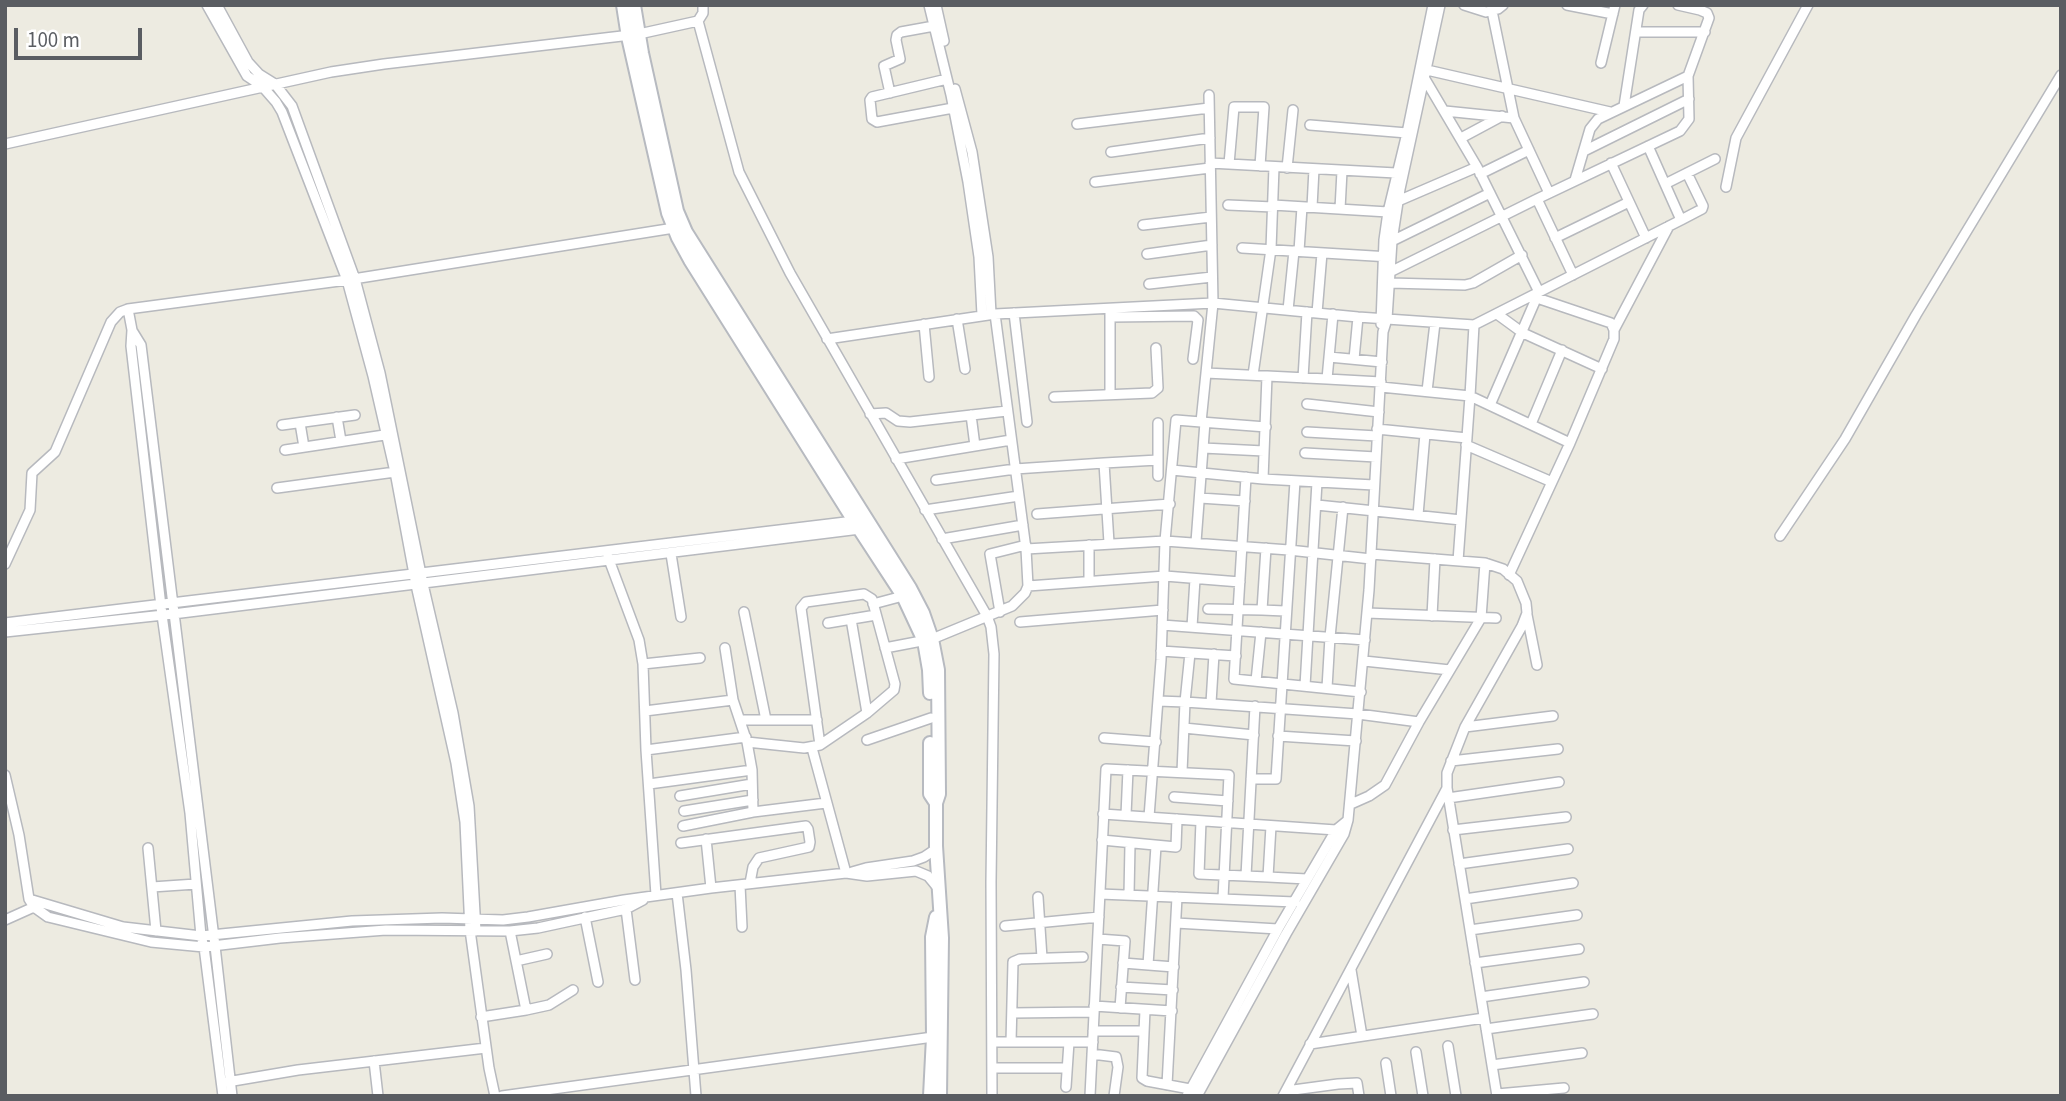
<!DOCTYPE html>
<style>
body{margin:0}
#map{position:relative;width:2066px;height:1101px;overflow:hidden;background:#edebe1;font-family:"Source Sans 3",sans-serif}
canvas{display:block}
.frame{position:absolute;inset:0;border:7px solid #5a5d62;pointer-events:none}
.scale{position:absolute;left:14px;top:28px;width:128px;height:32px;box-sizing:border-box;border:4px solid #5a5d62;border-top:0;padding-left:9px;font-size:21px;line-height:24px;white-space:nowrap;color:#5a5d62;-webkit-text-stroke:5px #fff;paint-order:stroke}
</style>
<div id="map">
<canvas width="2066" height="1101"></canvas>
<div class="frame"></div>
<div class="scale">100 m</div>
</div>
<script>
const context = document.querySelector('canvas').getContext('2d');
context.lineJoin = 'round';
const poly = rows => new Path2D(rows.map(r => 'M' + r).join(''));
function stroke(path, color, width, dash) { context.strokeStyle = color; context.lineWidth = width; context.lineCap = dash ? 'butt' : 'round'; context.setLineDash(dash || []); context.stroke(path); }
const minor = poly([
 [207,5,247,76,262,86,276,102,282,112,347,280,373,376,395,472,416,585,456,763,465,822,470,930,489,1068,495,1096],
 [217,5,248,62,259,74,275,84,292,106,355,279,380,373,423,584,453,713,469,806,476,931],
 [929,5,951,95,968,182,979,257,982,315],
 [936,5,944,41],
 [1464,5,1486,12,1498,9,1503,5],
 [1567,5,1613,14],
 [1492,11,1514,118,1549,193],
 [698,21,739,172,790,273,987,616,991,627,994,654,991,882,992,1096],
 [1636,32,1705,32],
 [1601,63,1615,5],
 [1427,70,1610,112],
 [947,79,872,97,870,100,872,119,877,122,953,108],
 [1425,79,1477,167,1539,292,1490,405],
 [955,89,972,152,988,257,991,314],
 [890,93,884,66,900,59,896,40,897,35,901,32,934,26],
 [1209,95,1213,303,1206,373,1267,376,1263,479,1374,485],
 [1624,106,1639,10,1643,5],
 [1445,111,1514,118],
 [1077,124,1209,108],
 [1310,125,1407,133],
 [1461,138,1502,116],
 [5,144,331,72,384,64,639,34,698,21,703,13,703,5],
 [1584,151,1689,99],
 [1111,152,1210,138],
 [1210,163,1396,173],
 [1611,163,1646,238],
 [1229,164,1234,107,1264,107,1260,166],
 [1287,168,1293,110],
 [1480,174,1529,150],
 [1575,180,1590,129,1598,119,1688,76],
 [1095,182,1210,168],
 [1665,184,1715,159],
 [1726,187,1736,138,1808,5],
 [1537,199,1573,275],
 [1398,201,1477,167],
 [1228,205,1273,207],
 [1273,205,1388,212],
 [1312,207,1314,169],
 [1340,209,1342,171],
 [1681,220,1702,209,1703,206,1687,173],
 [1143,225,1211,217],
 [1555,238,1629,202],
 [1392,241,1490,193],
 [1242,248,1390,257],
 [1299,251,1302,207],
 [1147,254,1212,245],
 [1390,272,1537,199,1680,131,1689,119,1688,76,1709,18,1707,13,1700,10,1678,5],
 [1390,283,1465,285,1473,283,1522,255],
 [1149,284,1212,277],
 [1288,310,1294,251],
 [1110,312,1110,394],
 [1014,313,1027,422],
 [1317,313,1322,253],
 [995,314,1026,549,1165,541,1289,550,1371,559],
 [1333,314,1327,379,1381,382],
 [1497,314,1523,333,1602,369],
 [1110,317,1194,316,1198,320,1193,359],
 [957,319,965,369],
 [924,324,929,377],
 [1381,324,1384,240,1388,212,1407,133,1433,5],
 [1614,330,1669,226],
 [133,332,141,345,215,946,232,1096],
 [827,339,995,314,1213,303,1358,317,1474,325,1681,220,1648,146],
 [1329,357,1382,362],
 [1354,359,1358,317],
 [1253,375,1271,249,1274,167],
 [1267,376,1327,379],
 [1303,378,1307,312],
 [1381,387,1470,396,1474,325],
 [1427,391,1435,323],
 [1054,397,1152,393,1158,388,1156,348],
 [1307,404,1379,412],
 [870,414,886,413,898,421,910,422,1007,411],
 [971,415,975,446],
 [337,417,341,441],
 [1201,422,1266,427],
 [300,423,304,447],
 [1158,423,1158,476],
 [1531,424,1562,350],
 [282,425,355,415],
 [1377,429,1467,438],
 [1307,432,1377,436],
 [1466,445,1552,482],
 [1203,448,1264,451],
 [285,450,391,434],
 [1305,453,1376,457],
 [896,459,1011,440],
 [1172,470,1263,479],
 [1246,477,1234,679,1361,692],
 [936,480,1015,469,1104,463],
 [277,488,395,472],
 [1200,498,1245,501],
 [1317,505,1461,520],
 [925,510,1019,496],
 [1037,514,1170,504],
 [1418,515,1425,434],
 [1780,536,1845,439,1916,315,2061,75],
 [942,539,1023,525],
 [1196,542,1205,422],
 [1109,543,1104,463,1158,460],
 [1089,545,1089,581],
 [1266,548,1262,610,1285,611],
 [671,554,681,617],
 [1371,554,1485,563,1503,569,1517,581,1526,603,1527,613,1522,626,1465,727,1447,773,1447,788,1497,1096],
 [608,557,639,640,643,664,646,750,656,895],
 [1458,561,1470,396,1570,443],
 [5,564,30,510,32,473,55,452,111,322,120,312,128,309],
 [1509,575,1570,443,1614,339,1614,330,1611,323,1537,298],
 [1028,586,1165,576,1240,582],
 [873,604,903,596],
 [1208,609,1262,610],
 [744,612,766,720],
 [1000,612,990,554,1026,545],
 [1367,613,1496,618],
 [1527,615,1537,665],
 [1432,616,1435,559],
 [851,619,867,713],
 [1020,622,1163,610],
 [5,623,854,521],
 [828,623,876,615],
 [1162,625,1365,640],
 [1192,627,1195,579],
 [5,632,173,614,860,529],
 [725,648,733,700,747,742,752,770,753,812],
 [885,648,932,639,1012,606,1025,593,1028,586,1026,549],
 [1161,651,1236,656],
 [1190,653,1185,702,1358,714,1419,722],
 [1364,661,1450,670],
 [643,664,700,658],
 [1256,681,1261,632],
 [1305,686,1317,482],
 [1327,688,1330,637,1343,507],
 [1158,701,1185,702,1182,772],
 [1211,703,1214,654],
 [645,711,733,700],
 [740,720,817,720],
 [1465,727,1553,716],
 [1184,728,1254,735],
 [1278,736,1356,741],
 [1104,738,1156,742],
 [867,740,931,718],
 [747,742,804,748,820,745,867,713,894,690,895,684,872,599,864,594,806,602,801,608,820,745],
 [812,748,846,873],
 [646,750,746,737],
 [1451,761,1558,749],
 [5,775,19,835,29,899,34,907,48,917,151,942,204,947,280,938,386,930,510,931,538,928,626,909,643,900],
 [1251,779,1276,779,1295,481],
 [649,784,752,770],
 [680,796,752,784],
 [1174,797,1228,801],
 [1448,798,1559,782],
 [1351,804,1369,796,1385,785,1419,722,1481,618,1485,563],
 [684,811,753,800],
 [1103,814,1336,830],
 [1126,815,1128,770],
 [1149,817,1161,660,1165,541,1176,420,1201,422,1206,373],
 [1201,821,1199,874,1268,877,1271,826],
 [683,826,753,812,826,803],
 [1453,830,1566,817],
 [706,839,711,888],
 [1102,840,1176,847,1177,819],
 [681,843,806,826,808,829,810,842,809,847,759,858,753,867,750,883],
 [148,848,156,931],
 [1459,864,1568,849],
 [852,872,866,868,913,861,924,857,936,849],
 [1246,876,1255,706],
 [1268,877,1307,879],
 [740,885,742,927],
 [152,887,196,884],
 [677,893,686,970,696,1096],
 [1100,894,1295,902],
 [1129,895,1130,844],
 [1038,897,1042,958],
 [29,899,123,927,201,936,352,921,442,918,503,920,528,917,624,900,711,888,846,873,867,876,916,871,928,876,937,887],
 [1465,899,1573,883],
 [626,909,635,980],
 [585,917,598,982],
 [5,920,34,907],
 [1176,923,1278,929],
 [1005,926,1099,917],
 [1470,930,1577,915],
 [510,931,526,1010],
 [1098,939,1125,941,1120,1008],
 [516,961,547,954],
 [1123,963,1174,967],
 [1475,963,1579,949],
 [1148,965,1156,846],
 [1351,970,1362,1036],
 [1121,987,1173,990],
 [1481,997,1584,982],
 [1094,1006,1172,1011],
 [1145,1010,1142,1078,1147,1081,1190,1089],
 [1012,1013,1094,1012],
 [481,1017,526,1010,549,1005,573,990],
 [1486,1029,1593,1014],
 [1093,1031,1144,1031],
 [992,1042,1093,1042],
 [1011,1042,1013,962,1020,959,1083,957],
 [1310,1044,1484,1018],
 [1448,1046,1456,1096],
 [1416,1052,1423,1096],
 [1092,1054,1116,1057,1118,1067,1114,1096],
 [374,1061,378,1096],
 [1386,1063,1391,1096],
 [1492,1065,1582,1053],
 [992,1068,1067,1068],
 [227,1082,298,1070,486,1048],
 [1167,1085,1177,897],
 [1066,1087,1069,1042],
 [1286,1091,1338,1084,1357,1083,1359,1096],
 [1497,1094,1564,1088],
 [223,1096,204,947,201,936,190,813,162,615,131,346,132,330,128,309,347,280,674,228],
 [502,1096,933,1037],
 [1090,1096,1106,769,1229,775,1223,898],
 [1187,1096,1278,929,1336,830,1347,821],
 [1197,1096,1286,934,1344,834,1348,820,1369,590,1383,332,1387,319,1392,241,1400,189,1440,5],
 [1283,1096,1447,788]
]);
const secondary = poly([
 [623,5,628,37,668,213,678,238,690,260,854,521,903,596,924,641,929,670,930,693],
 [634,5,642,53,677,211,686,232,910,588,923,613,932,639,938,670,939,794,936,803,936,846,942,938,940,1096],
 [930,743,930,794,936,803],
 [930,1096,933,1037,932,937,936,917]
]);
stroke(minor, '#b7b9be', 12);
stroke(secondary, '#b7bac0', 16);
stroke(minor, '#fff', 9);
stroke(secondary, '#fff', 12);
</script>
